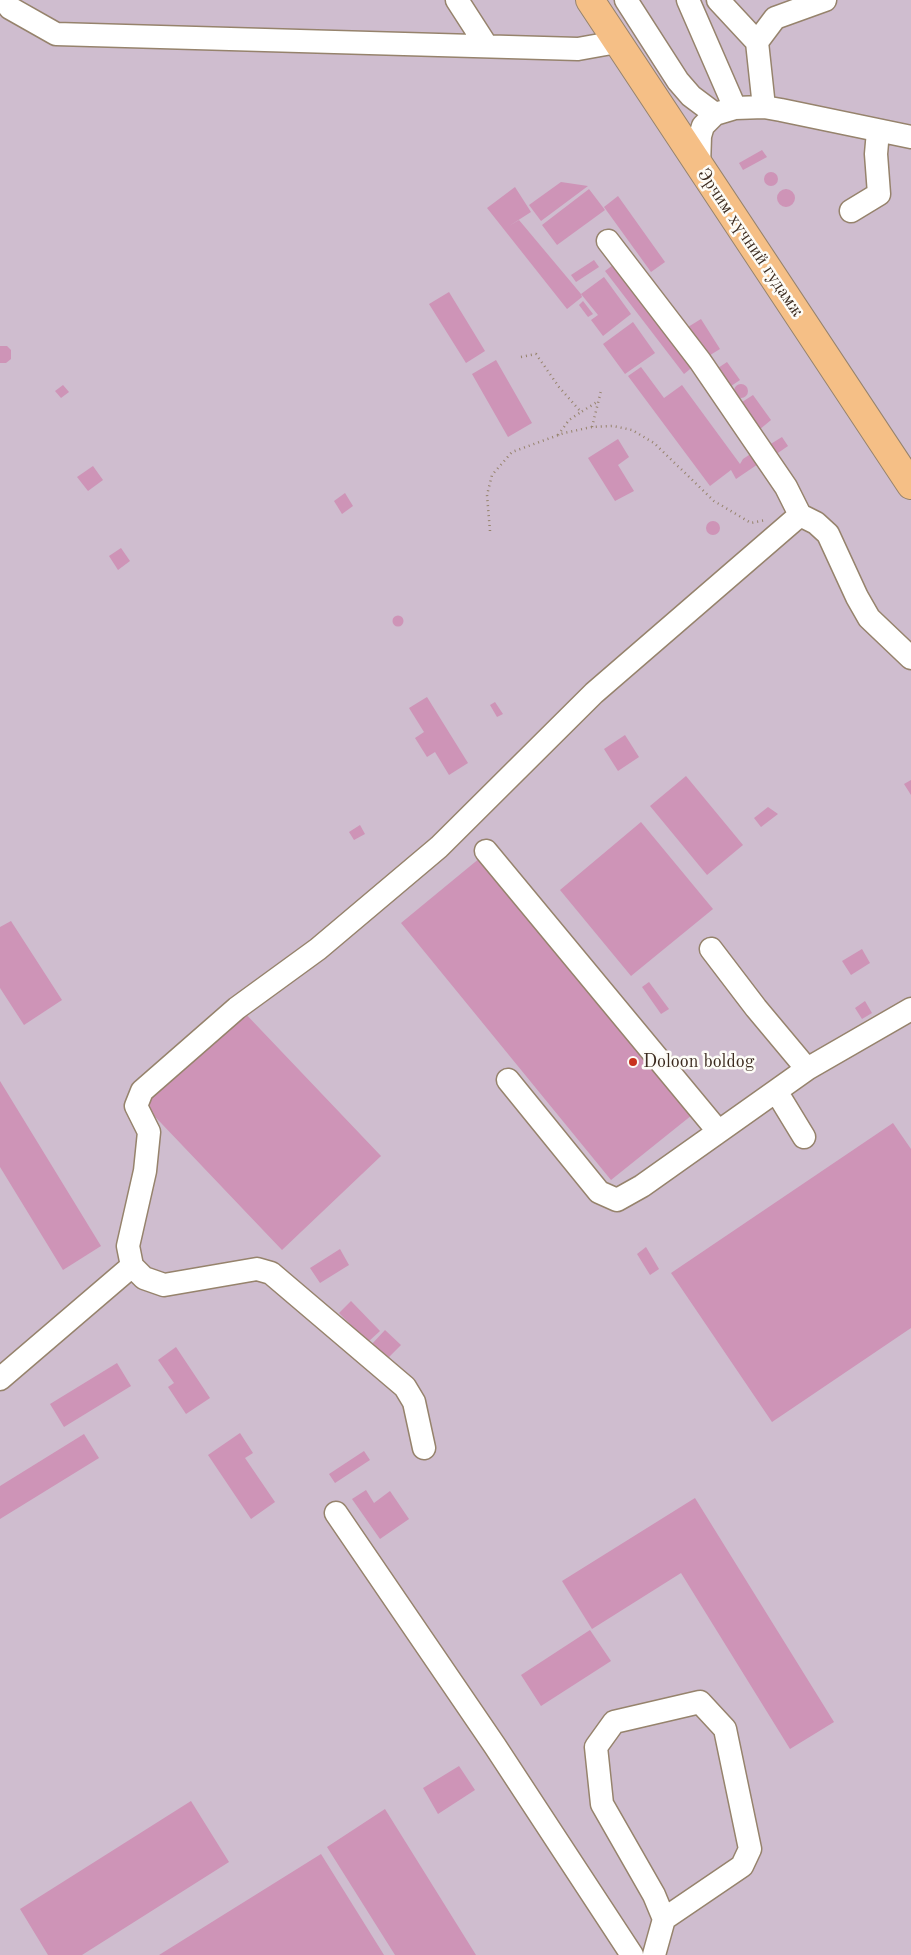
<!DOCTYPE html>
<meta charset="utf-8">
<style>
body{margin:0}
canvas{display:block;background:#f0dcbb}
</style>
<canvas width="911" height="1955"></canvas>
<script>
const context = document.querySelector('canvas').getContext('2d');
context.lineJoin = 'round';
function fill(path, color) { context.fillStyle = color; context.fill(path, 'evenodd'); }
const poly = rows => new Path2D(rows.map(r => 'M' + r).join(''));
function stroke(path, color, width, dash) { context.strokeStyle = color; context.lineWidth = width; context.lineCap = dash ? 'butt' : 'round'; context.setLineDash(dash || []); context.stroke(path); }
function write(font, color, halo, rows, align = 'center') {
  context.font = font + ' "Old Standard TT",serif'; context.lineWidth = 5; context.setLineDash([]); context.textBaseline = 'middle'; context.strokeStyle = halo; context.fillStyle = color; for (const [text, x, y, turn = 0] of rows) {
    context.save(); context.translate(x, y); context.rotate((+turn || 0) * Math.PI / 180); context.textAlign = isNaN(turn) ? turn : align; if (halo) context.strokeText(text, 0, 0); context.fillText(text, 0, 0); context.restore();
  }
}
const industrial = poly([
 [0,0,911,0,911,1955,0,1955]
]);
const building = poly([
 [762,150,767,157,743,170,739,163],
 '764 179a7 7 0 1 1 14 0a7 7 0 1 1-14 0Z',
 [561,182,588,186,541,221,529,205],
 [515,187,531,212,509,226,519,220,581,294,582,297,567,309,487,208],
 '777 198a9 9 0 1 1 18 0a9 9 0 1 1-18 0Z',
 [589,189,605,210,557,245,542,225],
 [618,196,665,262,651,272,604,207],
 [621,259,700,361,684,374,605,271],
 [594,260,599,267,576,282,571,275],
 [604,277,631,314,603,336,591,320,598,315,581,294],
 [449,292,485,351,466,363,429,304],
 [583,301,593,314,588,317,579,305],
 [701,319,720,349,707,357,688,327],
 [633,322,655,353,625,374,603,344],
 [0,346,7,346,11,350,11,359,6,363,0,363],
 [496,360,532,423,508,437,472,374],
 [727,362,740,380,731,386,718,368],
 [641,367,664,398,682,385,740,464,743,459,758,449,764,460,736,479,731,470,710,486,628,376],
 '734 391a7 7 0 1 1 14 0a7 7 0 1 1-14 0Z',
 [63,385,69,392,61,398,55,391],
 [753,395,771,420,759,430,739,404],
 [782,437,788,446,775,455,769,445],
 [618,439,629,457,618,465,634,491,615,501,588,458],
 [93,466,103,480,88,491,77,477],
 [345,493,353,506,342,514,334,501],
 '706 528a7 7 0 1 1 14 0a7 7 0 1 1-14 0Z',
 [121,548,130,561,118,570,109,556],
 '392.5 621a5.5 5.5 0 1 1 11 0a5.5 5.5 0 1 1-11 0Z',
 [427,697,468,763,449,775,435,752,427,757,415,738,424,732,409,708],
 [495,702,503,714,497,717,490,705],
 [625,735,639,757,618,771,604,749],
 [686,776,743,845,707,875,650,806],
 [911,780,911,795,904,784],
 [768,807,778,814,761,827,754,818],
 [641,822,713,909,631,976,560,890],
 [360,825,365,834,354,840,349,832],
 [486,853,697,1111,611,1180,401,923],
 [11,921,62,1000,24,1025,0,988,0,927],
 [862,949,870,963,851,975,842,961],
 [649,982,669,1009,661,1014,642,987],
 [865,1001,872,1013,862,1019,855,1008],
 [241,1009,381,1156,282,1250,142,1103],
 [0,1081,101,1246,63,1270,0,1167],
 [893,1123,911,1149,911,1328,772,1422,671,1273],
 [646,1247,659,1269,650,1275,637,1254],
 [340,1249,349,1265,320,1283,310,1268],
 [351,1301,380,1331,368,1342,339,1313],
 [385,1330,401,1345,386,1360,371,1345],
 [176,1347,210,1398,186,1414,168,1387,174,1383,158,1360],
 [117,1363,131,1386,64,1427,50,1404],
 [240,1433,253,1453,245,1458,275,1502,251,1519,208,1455],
 [84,1434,99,1458,0,1519,0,1486],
 [364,1451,370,1460,335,1483,329,1474],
 [366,1490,374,1503,390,1491,409,1519,380,1539,352,1499],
 [695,1498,834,1722,790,1749,681,1573,592,1629,562,1581],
 [590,1630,611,1661,541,1706,521,1675],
 [459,1766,475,1790,438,1814,423,1788],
 [191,1801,229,1862,82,1955,48,1955,20,1909],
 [385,1809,476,1955,395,1955,327,1847],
 [321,1854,384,1955,159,1955]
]);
const path = poly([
 [521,357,536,354,559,387,581,412,597,402],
 [592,427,601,391],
 [558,435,569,420,581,412],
 [490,531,487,495,492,475,512,452,564,433,592,427,613,426,632,430,654,443,714,501,751,523,766,520]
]);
const minor = poly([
 [4,0,10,8,56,34,578,49,617,42],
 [457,0,486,45],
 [626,0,678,81,691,96,715,114],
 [688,0,735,108],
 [718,0,757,42],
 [764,107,757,42,775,18,825,0],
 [699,166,700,136,703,126,715,114,735,108,764,107,781,110,911,137],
 [851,211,879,194,876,154,878,131],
 [608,241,700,361,786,487,800,515,816,523,828,534,857,597,869,618,911,658],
 [486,851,718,1131],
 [711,949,756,1008,807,1069],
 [508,1080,599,1192,617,1200,642,1186,776,1091],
 [804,1137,776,1091,807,1069,911,1009],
 [0,1379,132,1266],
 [424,1448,414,1402,405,1387,271,1273,257,1269,164,1285,144,1278,132,1266,128,1246,145,1171,149,1132,136,1106,142,1091,237,1008,318,949,439,847,594,693,800,515],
 [336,1513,495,1746,632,1955],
 [654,1955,664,1919,654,1895,602,1804,596,1747,614,1722,700,1702,725,1729,750,1849,742,1866,664,1919]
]);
const major = poly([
 [590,0,911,485]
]);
const markers = [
 [633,1062,5,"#c8321e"]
];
const streetNames = [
 ["Эрчим хүчний гудамж",750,243,56]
];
const poiNames = [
 ["Doloon boldog",643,1062]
];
fill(industrial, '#cfbdcf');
fill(building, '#ce94b7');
stroke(minor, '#96836c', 25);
stroke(major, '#96836c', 30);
stroke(path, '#96836c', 2.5, [1, 4]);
stroke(minor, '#fff', 22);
stroke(major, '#f5bf86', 28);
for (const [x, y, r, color] of markers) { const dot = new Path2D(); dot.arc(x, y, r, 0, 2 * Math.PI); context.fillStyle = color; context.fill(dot); stroke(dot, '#fdfcf7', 2); }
write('18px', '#3b2a1e', '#fdfcf7', streetNames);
write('18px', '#3b2a1e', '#fdfcf7', poiNames, 'left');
</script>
